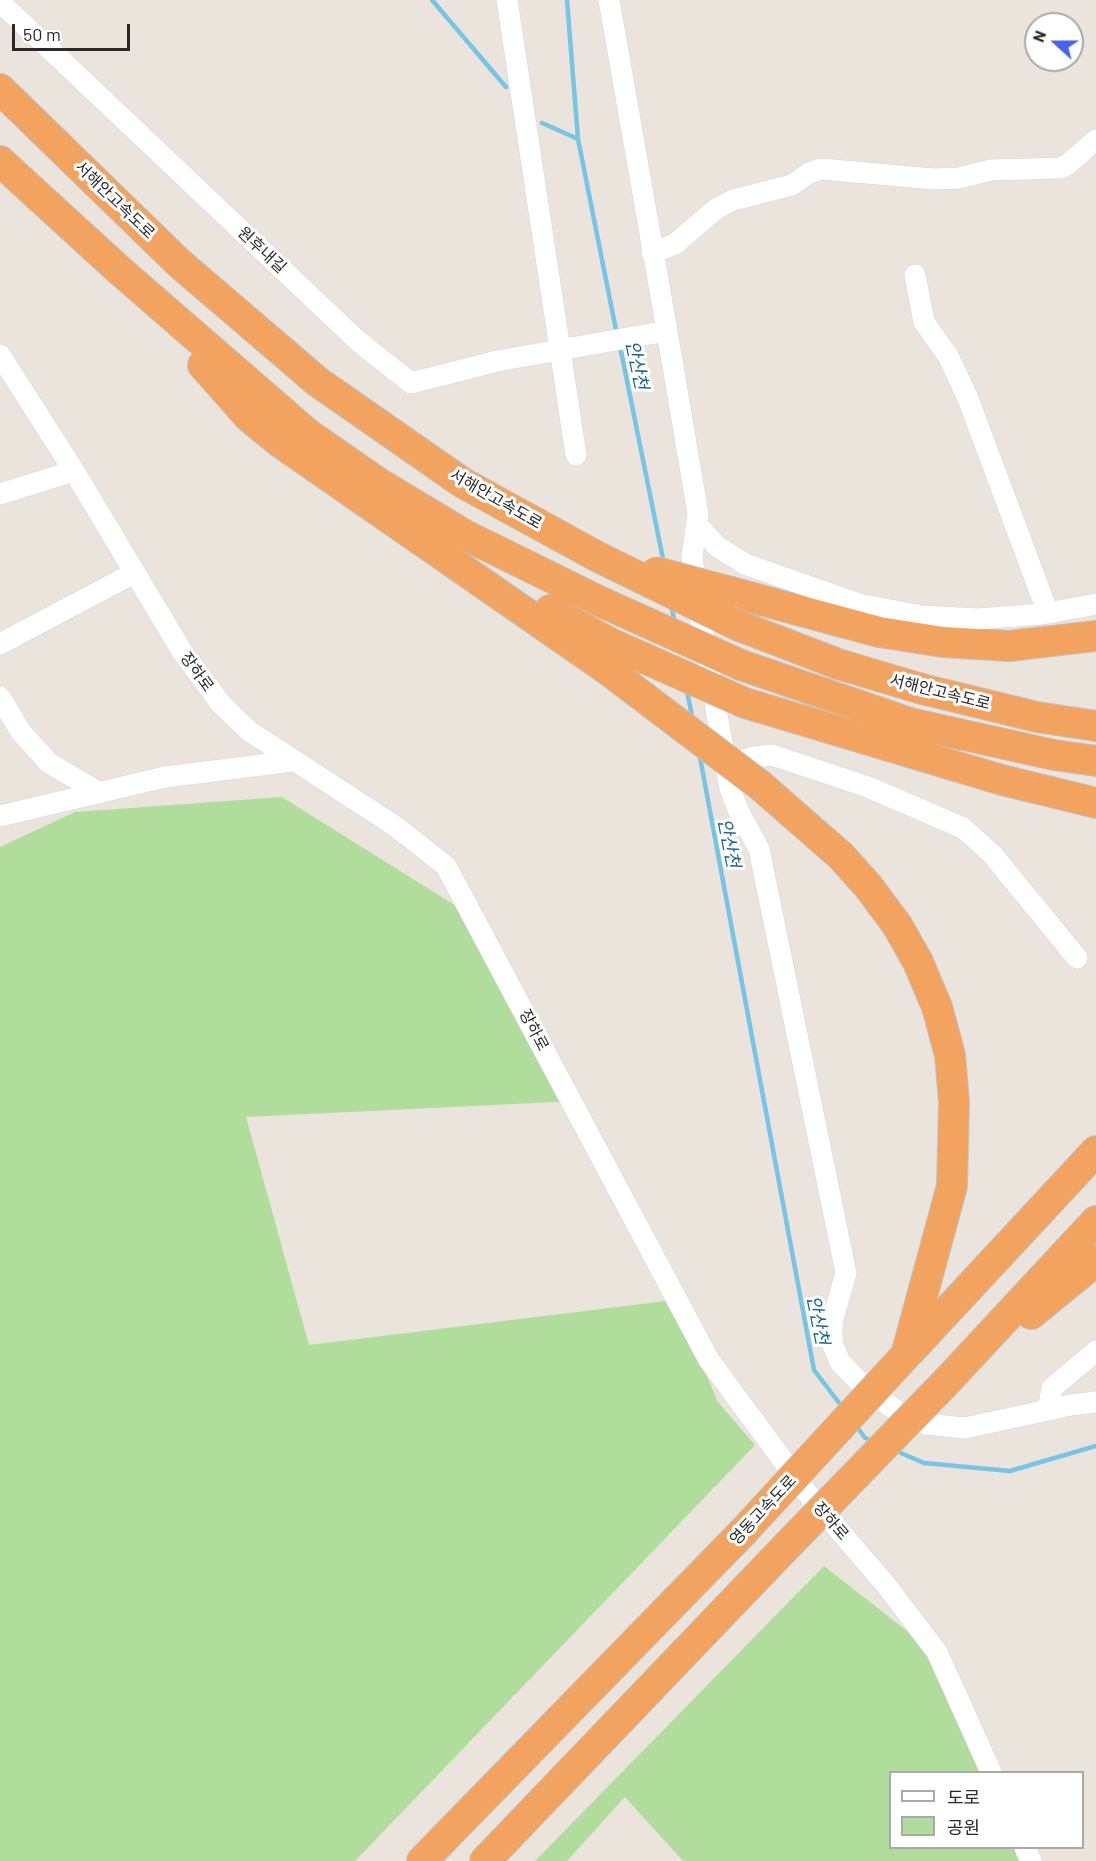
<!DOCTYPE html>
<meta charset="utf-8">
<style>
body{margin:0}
#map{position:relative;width:1096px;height:1861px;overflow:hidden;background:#eae4dc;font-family:Barlow,"Noto Sans KR",sans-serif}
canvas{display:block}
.legend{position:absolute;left:889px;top:1771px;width:195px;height:78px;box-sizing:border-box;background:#fff;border:2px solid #a9a9a9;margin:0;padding:8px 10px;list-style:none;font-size:18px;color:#292929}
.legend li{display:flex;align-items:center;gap:12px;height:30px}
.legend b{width:30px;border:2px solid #a9a9a9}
.north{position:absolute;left:1024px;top:12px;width:60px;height:60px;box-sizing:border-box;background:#fff;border:2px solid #a9a9a9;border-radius:50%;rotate:291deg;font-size:16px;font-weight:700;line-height:24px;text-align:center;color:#292929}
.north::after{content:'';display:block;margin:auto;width:21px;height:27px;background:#4762ec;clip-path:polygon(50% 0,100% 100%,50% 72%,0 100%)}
.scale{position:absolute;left:12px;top:24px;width:118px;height:27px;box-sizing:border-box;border:3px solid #292929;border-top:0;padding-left:8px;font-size:18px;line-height:21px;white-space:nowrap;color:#292929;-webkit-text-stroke:4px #fff;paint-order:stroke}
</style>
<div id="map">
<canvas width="1096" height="1861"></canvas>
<ul class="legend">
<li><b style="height:8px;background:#fff"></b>도로</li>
<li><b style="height:16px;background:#b1dd9c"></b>공원</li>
</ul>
<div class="north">N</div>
<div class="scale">50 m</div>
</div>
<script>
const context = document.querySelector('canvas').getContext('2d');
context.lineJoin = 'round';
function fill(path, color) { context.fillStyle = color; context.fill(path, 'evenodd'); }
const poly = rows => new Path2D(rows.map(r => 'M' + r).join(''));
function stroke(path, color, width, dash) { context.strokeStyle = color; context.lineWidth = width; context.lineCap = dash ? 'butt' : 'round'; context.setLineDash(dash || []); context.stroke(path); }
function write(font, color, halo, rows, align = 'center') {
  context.font = font + ' Barlow,"Noto Sans KR",sans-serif'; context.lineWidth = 6; context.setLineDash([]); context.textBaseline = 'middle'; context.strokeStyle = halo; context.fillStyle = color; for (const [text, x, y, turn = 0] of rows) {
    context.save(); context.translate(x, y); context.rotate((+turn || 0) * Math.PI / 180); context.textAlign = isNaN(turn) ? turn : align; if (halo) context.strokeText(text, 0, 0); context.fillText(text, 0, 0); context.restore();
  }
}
const green = poly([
 [282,797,472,916,577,1101,246,1117,309,1345,674,1300,718,1402,755,1445,355,1861,0,1861,0,847,75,812],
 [824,1566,930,1649,987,1772,890,1772,890,1848,1022,1848,1029,1861,683,1861,625,1797,567,1861,535,1861]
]);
const stream = poly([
 [432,0,506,87],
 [567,0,578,139,617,335],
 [542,123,578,139],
 [620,346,664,564],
 [671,605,675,623],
 [687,691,693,721],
 [699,752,814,1370,843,1408],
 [855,1424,865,1438,875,1442],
 [894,1450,924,1463,1010,1471,1096,1446]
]);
const minor = poly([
 [507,0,576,455],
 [0,2,358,341,411,383,497,361,667,331,609,0],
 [652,253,675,244,716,209,733,200,792,185,809,173,821,169,934,179,959,178,991,170,1060,168,1067,165,1096,140],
 [915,275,924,322,948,356,967,396,1048,613],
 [667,331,698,514,692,556,697,599,730,789,739,812,759,849,846,1273,832,1322,832,1343,840,1362,863,1386,898,1412,925,1424,965,1428,1071,1405,1096,1402],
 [0,355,74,471,183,653,221,704,249,731,395,826,446,866,709,1360,807,1493,886,1585,937,1652,991,1772],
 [0,494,74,471],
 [697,525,718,547,745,564,859,604,922,616,978,619,1042,614,1096,604],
 [0,644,134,573],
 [0,697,21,732,49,763,100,793],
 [727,765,753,757,772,755,868,787,963,828,992,854,1077,958],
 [0,816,165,777,293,761],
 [1048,1410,1052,1388,1096,1351],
 [1025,1848,1031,1861]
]);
const highway = poly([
 [0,89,179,263,318,382,463,483,598,557],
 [0,161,118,269,308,434,377,482,465,535,599,601],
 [203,365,249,417,281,443,608,670],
 [731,592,879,632,943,642,1009,646,1096,636],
 [550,610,610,643],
 [737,625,838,664,922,689,1037,717,1096,726],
 [741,665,910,723,1054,755,1096,761],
 [745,703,1002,780,1096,803],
 [761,786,841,856,868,886,897,925,918,962,937,1007,950,1055,954,1102,952,1186,906,1355],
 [1031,1314,1096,1261],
 [910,1351,1096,1151],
 [949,1379,1096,1221],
 [422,1861,743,1532],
 [485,1861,782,1551]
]);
const highwayBridge = poly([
 [598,557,737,625],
 [656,572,731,592],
 [599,601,741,665],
 [610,643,745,703],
 [608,670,761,786],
 [743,1532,906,1355],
 [782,1551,949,1379]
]);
const streetNames = [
 ["서해안고속도로",115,200,44],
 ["원후내길",262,250,43],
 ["서해안고속도로",496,499,30],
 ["장하로",197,672,54],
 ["서해안고속도로",940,692,14],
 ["장하로",534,1030,62],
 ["영동고속도로",763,1510,-47],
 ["장하로",831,1521,49]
];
const waterNames = [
 ["안산천",637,365,78],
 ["안산천",729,843,79],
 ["안산천",818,1320,79]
];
fill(green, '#b1dd9c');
stroke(stream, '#76c5e5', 4.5);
stroke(minor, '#d1d4e1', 22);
stroke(highway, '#c3c3c3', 32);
stroke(minor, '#fff', 21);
stroke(highway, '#f2a35f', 30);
stroke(highwayBridge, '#c3c3c3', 32, []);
stroke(highwayBridge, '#f2a35f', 30);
write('16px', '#292929', '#fff', streetNames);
write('italic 18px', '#17638f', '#fff', waterNames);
</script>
